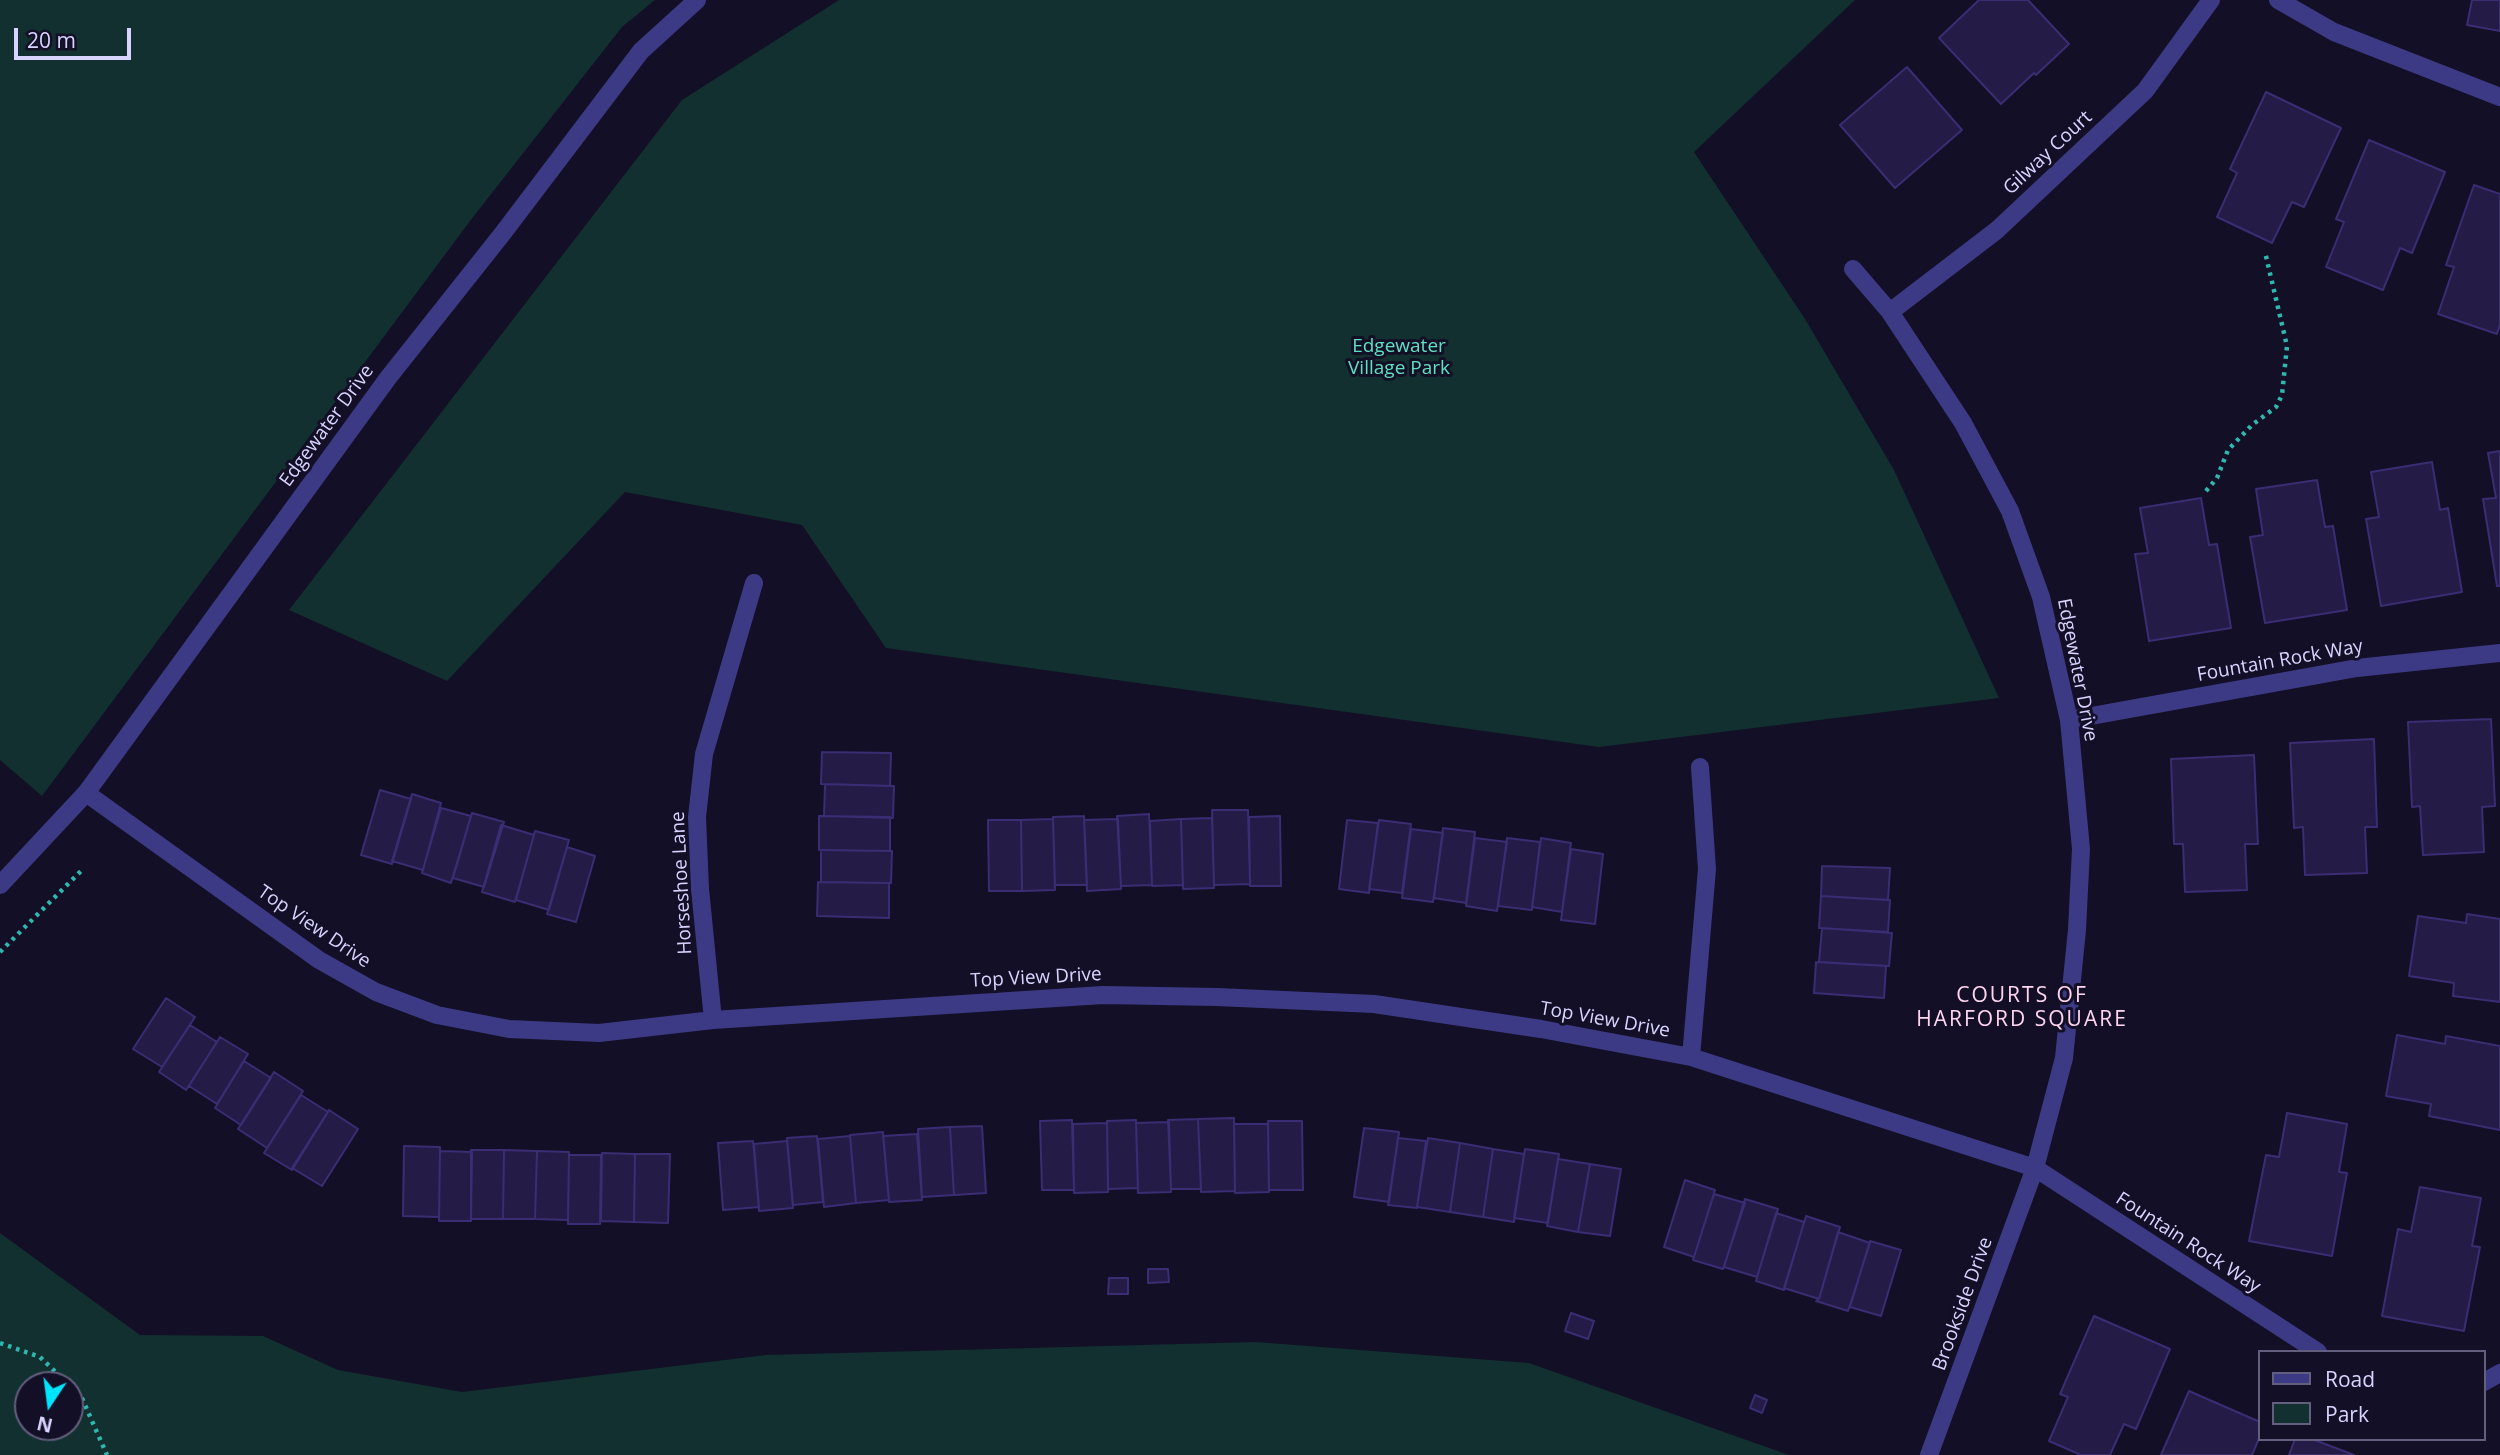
<!DOCTYPE html>
<style>
body{margin:0}
#map{position:relative;width:2500px;height:1455px;overflow:hidden;background:#130f26;font-family:"Open Sans",sans-serif}
canvas{display:block}
.legend{position:absolute;left:2258px;top:1350px;width:228px;height:91px;box-sizing:border-box;background:#130f26;border:2px solid #625e7d;margin:0;padding:9px 12px;list-style:none;font-size:21px;color:#d9d4ff}
.legend li{display:flex;align-items:center;gap:14px;height:35px}
.legend b{width:35px;border:2px solid #625e7d}
.north{position:absolute;left:14px;top:1371px;width:70px;height:70px;box-sizing:border-box;background:#130f26;border:2px solid #625e7d;border-radius:50%;rotate:193deg;font-size:19px;font-weight:700;line-height:28px;text-align:center;color:#d9d4ff}
.north::after{content:'';display:block;margin:auto;width:24px;height:32px;background:#00e5ff;clip-path:polygon(50% 0,100% 100%,50% 72%,0 100%)}
.scale{position:absolute;left:14px;top:28px;width:117px;height:32px;box-sizing:border-box;border:4px solid #d9d4ff;border-top:0;padding-left:9px;font-size:21px;line-height:24px;white-space:nowrap;color:#d9d4ff;-webkit-text-stroke:5px #130f26;paint-order:stroke}
</style>
<div id="map">
<canvas width="2500" height="1455"></canvas>
<ul class="legend">
<li><b style="height:9px;background:#3d3a85"></b>Road</li>
<li><b style="height:19px;background:#12302f"></b>Park</li>
</ul>
<div class="north">N</div>
<div class="scale">20 m</div>
</div>
<script>
const context = document.querySelector('canvas').getContext('2d');
context.lineJoin = 'round';
function fill(path, color) { context.fillStyle = color; context.fill(path, 'evenodd'); }
const poly = rows => new Path2D(rows.map(r => 'M' + r).join(''));
function stroke(path, color, width, dash) { context.strokeStyle = color; context.lineWidth = width; context.lineCap = dash ? 'butt' : 'round'; context.setLineDash(dash || []); context.stroke(path); }
function write(font, color, halo, rows, align = 'center') {
  context.font = font + ' "Open Sans",sans-serif'; context.lineWidth = 6; context.setLineDash([]); context.textBaseline = 'middle'; context.strokeStyle = halo; context.fillStyle = color; for (const [text, x, y, turn = 0] of rows) {
    context.save(); context.translate(x, y); context.rotate((+turn || 0) * Math.PI / 180); context.textAlign = isNaN(turn) ? turn : align; if (halo) context.strokeText(text, 0, 0); context.fillText(text, 0, 0); context.restore();
  }
}
const green = poly([
 [0,0,655,0,622,27,470,221,42,796,0,760],
 [839,0,1855,0,1694,152,1805,319,1894,470,1999,698,1599,747,886,648,802,525,625,492,447,681,289,610,682,100],
 [0,1233,140,1335,263,1336,338,1370,462,1392,766,1355,1256,1342,1529,1363,1789,1455,0,1455],
 [28,1385,70,1385,70,1427,28,1427]
]);
const building = poly([
 [1979,0,2028,0,2069,44,2036,75,2034,73,2001,104,1939,38,1979,0],
 [2472,0,2500,0,2500,31,2467,25,2472,0],
 [1907,67,1962,130,1895,188,1840,125,1907,67],
 [2266,92,2341,128,2304,207,2292,202,2272,243,2217,217,2237,173,2230,169,2266,92],
 [2369,140,2445,172,2412,253,2400,248,2383,290,2326,267,2344,222,2336,219,2369,140],
 [2474,185,2500,194,2500,324,2497,334,2438,314,2454,267,2446,265,2474,185],
 [2500,451,2500,586,2497,586,2483,499,2496,498,2488,453,2500,451],
 [2432,462,2440,510,2448,508,2462,592,2381,606,2366,519,2379,517,2371,472,2432,462],
 [2317,480,2325,527,2333,526,2347,610,2265,623,2250,537,2263,535,2256,489,2317,480],
 [2201,498,2209,545,2217,544,2231,628,2149,641,2135,554,2148,553,2140,508,2201,498],
 [2491,719,2495,806,2482,807,2484,852,2423,855,2420,806,2412,807,2408,722,2491,719],
 [2374,739,2377,827,2365,827,2367,873,2305,875,2303,827,2294,828,2290,743,2374,739],
 [822,752,891,753,890,786,821,784,822,752],
 [2254,755,2258,844,2245,844,2247,890,2185,892,2183,844,2174,844,2171,759,2254,755],
 [825,784,894,786,893,818,824,816,825,784],
 [380,790,411,799,392,864,361,855,380,790],
 [412,794,441,803,423,870,392,861,412,794],
 [441,808,471,816,451,883,422,873,441,808],
 [1212,810,1248,810,1250,884,1214,885,1212,810],
 [472,813,504,822,484,887,453,878,472,813],
 [1149,814,1152,885,1121,886,1117,816,1149,814],
 [819,816,890,817,890,851,819,850,819,816],
 [1084,816,1087,885,1055,885,1053,817,1084,816],
 [1280,816,1281,886,1250,886,1249,817,1280,816],
 [1212,818,1214,888,1183,889,1181,819,1212,818],
 [1053,819,1055,890,1022,891,1021,820,1053,819],
 [1118,819,1121,889,1087,891,1084,820,1118,819],
 [1181,819,1183,885,1152,886,1150,821,1181,819],
 [988,820,1021,820,1022,891,989,891,988,820],
 [1347,820,1378,823,1369,893,1339,889,1347,820],
 [1379,820,1411,824,1402,893,1369,889,1379,820],
 [501,825,534,835,515,902,482,892,501,825],
 [1443,828,1475,832,1466,903,1434,898,1443,828],
 [1411,829,1443,833,1433,902,1402,898,1411,829],
 [535,831,569,840,549,910,516,900,535,831],
 [1475,838,1507,842,1497,911,1466,906,1475,838],
 [1507,838,1540,842,1532,910,1498,906,1507,838],
 [1541,838,1571,843,1562,912,1532,907,1541,838],
 [567,847,595,856,576,922,547,914,567,847],
 [1571,849,1603,854,1595,924,1561,920,1571,849],
 [821,850,892,851,891,883,821,882,821,850],
 [1822,866,1890,868,1888,900,1821,896,1822,866],
 [818,882,889,883,889,918,817,916,818,882],
 [1821,896,1890,900,1888,932,1819,928,1821,896],
 [2467,914,2500,919,2500,1002,2453,996,2454,983,2409,976,2418,916,2466,923,2467,914],
 [1822,928,1892,933,1889,966,1819,962,1822,928],
 [1816,962,1886,966,1884,998,1814,993,1816,962],
 [166,998,195,1017,162,1067,133,1049,166,998],
 [190,1025,217,1042,186,1090,159,1072,190,1025],
 [2397,1035,2445,1044,2446,1036,2500,1046,2500,1130,2429,1116,2431,1104,2386,1096,2397,1035],
 [220,1037,248,1054,217,1104,189,1086,220,1037],
 [244,1061,271,1078,241,1125,215,1108,244,1061],
 [274,1072,303,1091,267,1148,238,1129,274,1072],
 [301,1095,328,1112,292,1170,264,1153,301,1095],
 [329,1110,358,1129,322,1186,292,1168,329,1110],
 [2287,1113,2347,1124,2339,1172,2347,1173,2332,1256,2249,1241,2266,1155,2279,1157,2287,1113],
 [1234,1118,1235,1191,1201,1192,1198,1119,1234,1118],
 [1198,1119,1201,1189,1171,1189,1168,1120,1198,1119],
 [1072,1120,1074,1190,1042,1190,1040,1121,1072,1120],
 [1136,1120,1138,1188,1108,1189,1107,1121,1136,1120],
 [1268,1121,1302,1121,1303,1190,1269,1190,1268,1121],
 [1169,1122,1171,1192,1138,1193,1136,1123,1169,1122],
 [1107,1123,1108,1192,1074,1193,1073,1124,1107,1123],
 [1234,1124,1268,1124,1269,1192,1235,1193,1234,1124],
 [982,1126,986,1193,954,1195,950,1127,982,1126],
 [950,1127,954,1195,922,1197,918,1129,950,1127],
 [1364,1128,1399,1132,1389,1202,1354,1197,1364,1128],
 [883,1132,889,1200,856,1203,850,1135,883,1132],
 [917,1134,922,1200,889,1202,883,1136,917,1134],
 [817,1136,823,1202,793,1205,787,1138,817,1136],
 [850,1136,856,1203,824,1207,818,1139,850,1136],
 [1398,1138,1426,1141,1417,1208,1388,1205,1398,1138],
 [1428,1138,1460,1143,1450,1212,1417,1207,1428,1138],
 [753,1141,759,1207,723,1210,718,1143,753,1141],
 [787,1141,793,1208,759,1211,754,1144,787,1141],
 [1460,1143,1493,1149,1483,1217,1450,1212,1460,1143],
 [404,1146,440,1147,439,1217,403,1216,404,1146],
 [1493,1149,1524,1154,1514,1222,1483,1217,1493,1149],
 [1525,1149,1559,1154,1548,1223,1514,1218,1525,1149],
 [471,1150,504,1150,503,1219,471,1219,471,1150],
 [504,1150,537,1151,535,1219,503,1219,504,1150],
 [440,1151,472,1152,471,1221,439,1221,440,1151],
 [537,1151,569,1152,568,1220,535,1219,537,1151],
 [602,1153,635,1154,634,1222,601,1221,602,1153],
 [635,1154,670,1154,668,1223,634,1222,635,1154],
 [569,1155,601,1155,600,1224,568,1224,569,1155],
 [1558,1159,1590,1164,1578,1232,1547,1226,1558,1159],
 [1590,1164,1621,1169,1610,1236,1578,1232,1590,1164],
 [1685,1180,1715,1190,1694,1257,1664,1247,1685,1180],
 [2420,1187,2481,1198,2472,1246,2480,1247,2464,1331,2382,1316,2398,1229,2411,1232,2420,1187],
 [1714,1194,1745,1203,1723,1269,1693,1260,1714,1194],
 [1745,1199,1778,1209,1757,1277,1724,1267,1745,1199],
 [1776,1213,1804,1222,1784,1290,1756,1281,1776,1213],
 [1806,1216,1840,1227,1819,1299,1784,1288,1806,1216],
 [1838,1232,1870,1243,1848,1311,1816,1301,1819,1299,1838,1232],
 [1870,1241,1901,1250,1881,1316,1850,1307,1870,1241],
 [1148,1269,1168,1269,1169,1282,1148,1283,1148,1269],
 [1109,1278,1128,1278,1128,1294,1108,1294,1109,1278],
 [1571,1313,1594,1321,1588,1339,1565,1331,1571,1313],
 [2094,1316,2170,1349,2136,1429,2124,1424,2110,1455,2081,1455,2049,1441,2068,1397,2060,1394,2094,1316],
 [2189,1391,2260,1422,2260,1436,2252,1455,2161,1455,2189,1391],
 [1755,1395,1767,1400,1762,1413,1750,1408,1755,1395],
 [2295,1439,2312,1439,2354,1455,2289,1455,2295,1439]
]);
const path = poly([
 [2206,491,2217,478,2228,450,2252,425,2276,407,2282,395,2287,346,2265,252],
 [0,952,82,870],
 [0,1343,40,1357,69,1385],
 [70,1386,81,1396,107,1455]
]);
const street = poly([
 [2278,0,2334,32,2500,97],
 [1853,269,1890,312,1963,423,2010,511,2041,597,2069,720,2081,849,2077,930,2064,1058,2035,1168,1929,1455],
 [1890,312,1997,230,2145,91,2211,0],
 [2069,720,2357,668,2500,653],
 [86,793,319,960,376,992,437,1015,509,1029,599,1033,713,1020,1103,995,1217,997,1374,1004,1541,1029,1691,1057,2035,1168,2318,1352],
 [0,885,86,793,388,378,503,233,641,51,697,0],
 [713,1020,700,889,697,817,704,754,754,583],
 [1691,1057,1707,869,1700,767],
 [2484,1382,2500,1373]
]);
const streetNames = [
 ["Gilway Court",2048,153,-43],
 ["Edgewater Drive",327,426,-54],
 ["Fountain Rock Way",2280,661,-10],
 ["Edgewater Drive",2077,670,79],
 ["Horseshoe Lane",682,883,-93],
 ["Top View Drive",314,927,34],
 ["Top View Drive",1036,978,-3],
 ["Top View Drive",1605,1020,10],
 ["Fountain Rock Way",2188,1243,33],
 ["Brookside Drive",1963,1304,-70]
];
const parkNames = [
 ["Edgewater",1399,347],
 ["Village Park",1399,369]
];
const neighbourhoodNames = [
 ["COURTS OF",2022,996],
 ["HARFORD SQUARE",2022,1020]
];
fill(green, '#12302f');
fill(building, '#241b47');
stroke(building, '#3b2d73', 2);
stroke(path, '#2fb8b0', 4.5, [3.5, 5]);
stroke(street, '#3d3a85', 18);
write('19px', '#d9d4ff', '#130f26', streetNames);
write('19px', '#5fe0c0', '#130f26', parkNames);
context.letterSpacing = '2px';
write('21px', '#ffd6f0', '#130f26', neighbourhoodNames);
context.letterSpacing = '0px';
</script>
